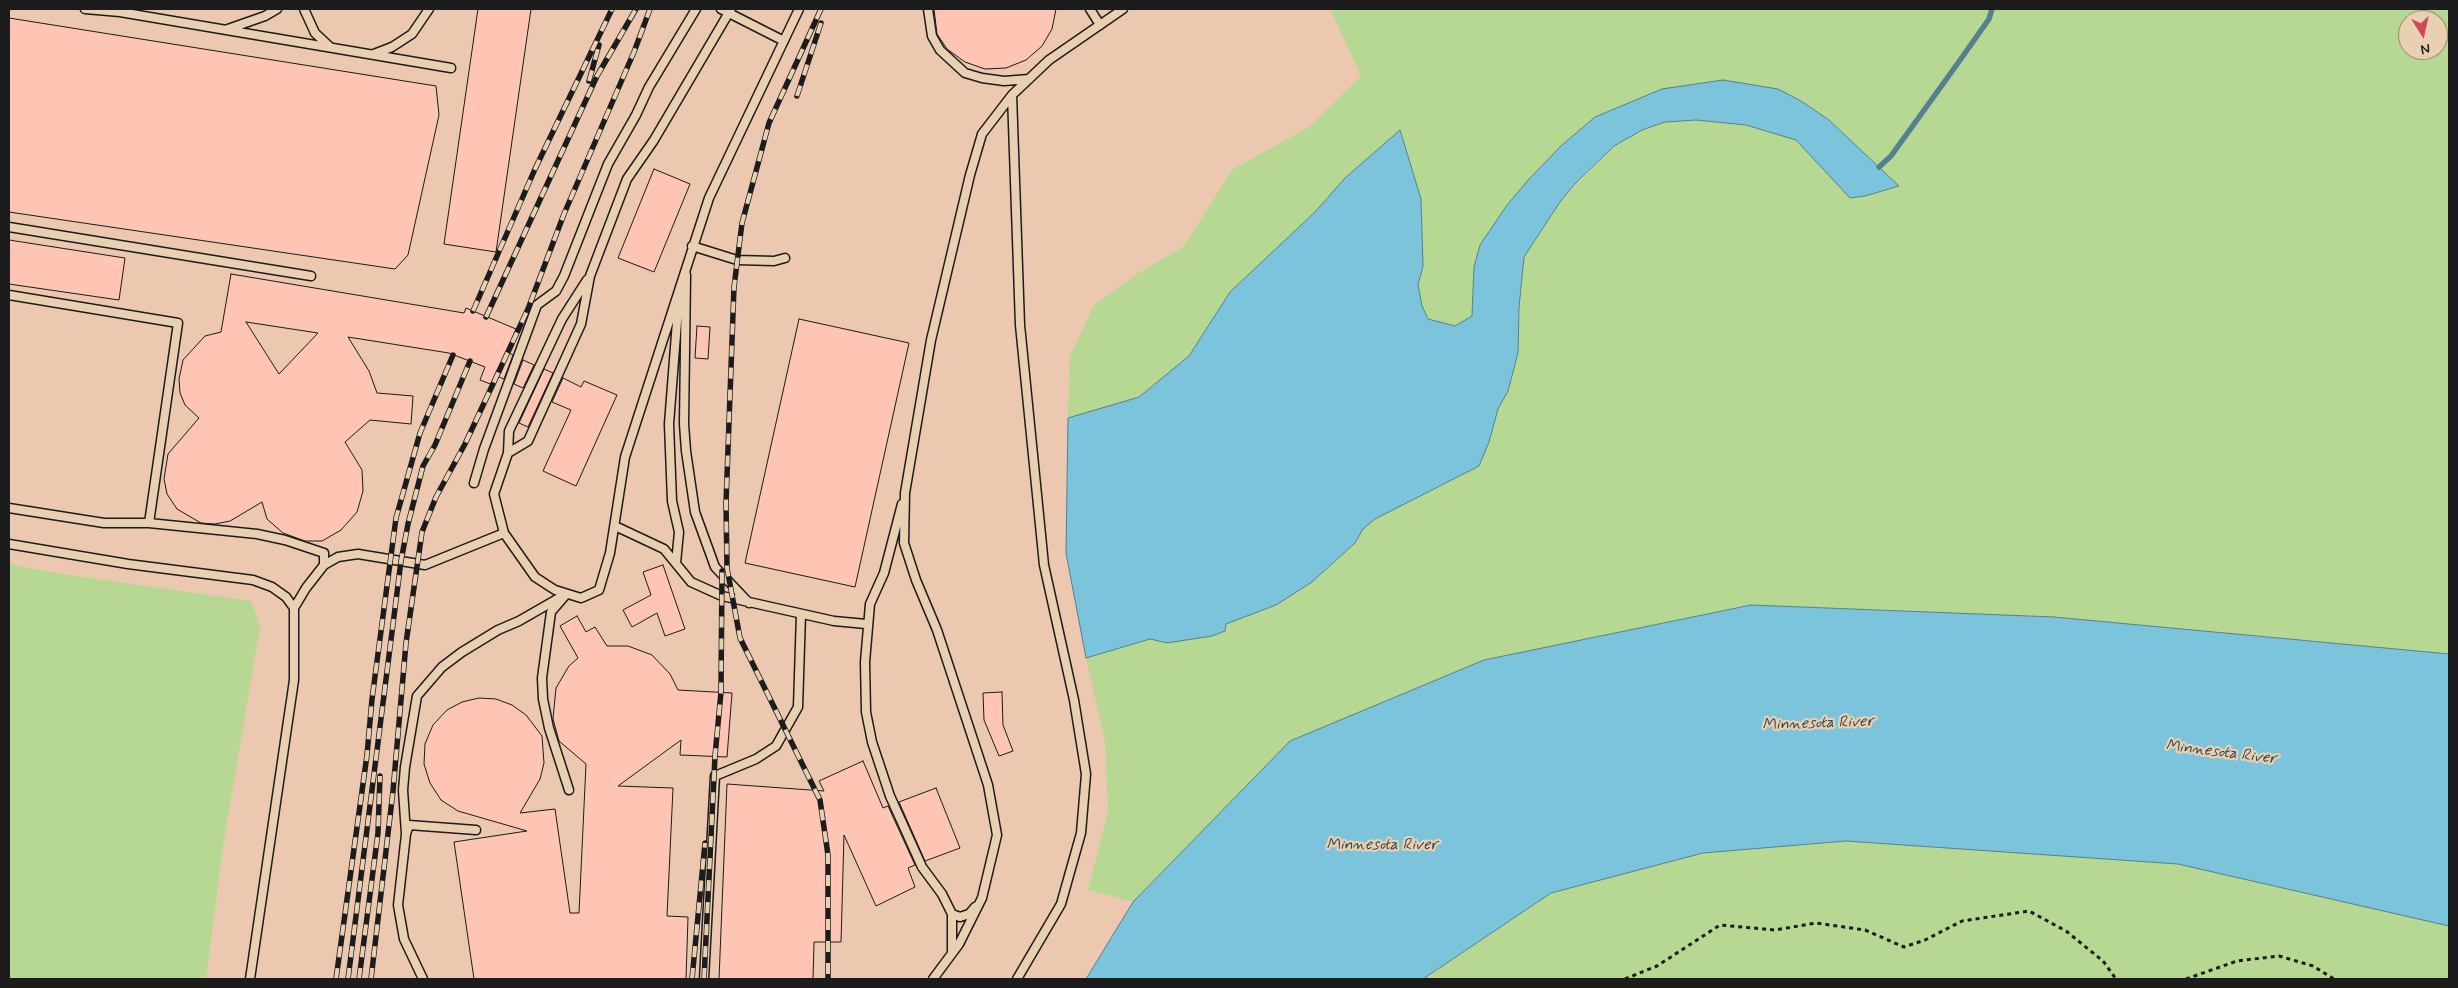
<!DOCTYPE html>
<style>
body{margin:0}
#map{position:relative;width:2458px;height:988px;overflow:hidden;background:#ead0b2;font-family:Mynerve,sans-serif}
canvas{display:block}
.frame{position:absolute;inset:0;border:10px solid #1c1c1c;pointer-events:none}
.north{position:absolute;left:2398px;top:10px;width:50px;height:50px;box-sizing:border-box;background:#ead0b2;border:1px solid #988876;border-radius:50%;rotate:170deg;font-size:14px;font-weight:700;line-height:20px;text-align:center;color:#1c1c1c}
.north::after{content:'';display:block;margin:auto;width:18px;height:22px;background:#d1495b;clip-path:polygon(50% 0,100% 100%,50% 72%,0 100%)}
</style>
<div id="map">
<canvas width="2458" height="988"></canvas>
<div class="frame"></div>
<div class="north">N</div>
</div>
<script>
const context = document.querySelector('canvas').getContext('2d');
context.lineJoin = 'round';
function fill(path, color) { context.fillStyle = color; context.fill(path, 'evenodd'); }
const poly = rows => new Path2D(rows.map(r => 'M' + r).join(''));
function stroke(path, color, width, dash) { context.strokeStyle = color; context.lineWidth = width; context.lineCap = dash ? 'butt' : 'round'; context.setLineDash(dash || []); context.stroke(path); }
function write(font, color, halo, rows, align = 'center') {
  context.font = font + ' Mynerve,sans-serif'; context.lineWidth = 4.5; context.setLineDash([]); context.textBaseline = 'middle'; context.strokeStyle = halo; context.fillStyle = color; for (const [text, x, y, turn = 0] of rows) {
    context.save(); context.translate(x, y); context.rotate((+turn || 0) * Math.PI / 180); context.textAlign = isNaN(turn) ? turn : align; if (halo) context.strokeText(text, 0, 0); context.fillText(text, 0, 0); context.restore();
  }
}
const built = poly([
 [9,9,1330,9,1361,76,1309,127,1233,169,1183,247,1138,273,1066,553,1105,742,1108,811,1088,890,1133,902,1086,979,206,979,224,840,63,574,9,564]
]);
const green = poly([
 [1330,9,2449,9,2449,654,2054,617,1750,605,1484,660,1290,741,1133,902,1088,890,1108,811,1105,742,1086,658,1150,639,1167,643,1276,605,1312,582,1355,543,1363,529,1375,519,1479,466,1489,442,1498,409,1508,391,1518,330,1524,257,1560,202,1614,146,1642,130,1665,122,1696,120,1746,125,1796,140,1814,158,1865,196,1899,186,1829,120,1802,101,1778,89,1616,109,1595,117,1562,145,1529,179,1507,205,1474,295,1472,316,1455,326,1428,319,1422,306,1418,285,1423,266,1421,199,1400,130,1345,178,1316,211,1230,292,1189,356,1139,397,1068,418,1070,356,1094,305,1138,273,1183,247,1233,169,1309,127,1361,76],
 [2408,20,2438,20,2438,50,2408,50],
 [9,564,63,574,251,601,260,626,224,840,206,979,9,979],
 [1989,814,2449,889,2449,979,1423,979,1551,893,1703,853,1846,841,1995,851]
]);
const water = poly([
 [1723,80,1778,89,1801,101,1829,120,1899,186,1865,196,1850,198,1796,140,1746,125,1696,120,1665,122,1642,130,1614,146,1575,184,1560,202,1524,257,1519,308,1518,353,1508,391,1498,409,1489,442,1479,466,1375,519,1363,529,1355,543,1312,582,1276,605,1226,624,1225,631,1212,636,1167,643,1150,639,1086,658,1066,553,1068,418,1139,397,1189,356,1230,292,1316,211,1345,178,1400,130,1421,199,1423,266,1418,285,1422,306,1428,319,1455,326,1472,316,1474,267,1480,245,1507,205,1529,179,1562,145,1595,117,1662,89,1723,80],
 [1751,605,2054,617,2449,654,2449,926,2178,864,1846,841,1703,853,1551,893,1423,979,1086,979,1133,902,1290,741,1484,660,1751,605]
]);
const stream = poly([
 [1879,167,1891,156,1958,63,1989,19,1992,9]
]);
const building = poly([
 [478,9,531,9,496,252,444,244,478,9],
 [934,9,1056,9,1052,29,1042,46,1026,60,1006,68,985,69,965,62,947,49,937,34,934,9],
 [9,18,436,86,439,115,408,255,395,269,9,212,9,18],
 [654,169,690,184,654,272,618,258,654,169],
 [9,240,125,258,119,300,9,284,9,240],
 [231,274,464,313,466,308,516,329,507,352,513,355,504,379,497,376,493,385,480,380,485,367,449,353,348,337,369,371,377,393,413,396,411,424,370,420,345,442,362,470,363,491,357,512,341,530,322,541,305,541,283,533,267,519,262,502,230,521,215,524,201,523,177,509,167,494,164,479,168,454,199,418,185,405,180,393,179,379,183,360,205,336,221,332,231,274],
 [246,322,318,333,279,374,246,322],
 [799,319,909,343,855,587,745,563,799,319],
 [697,326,710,327,708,359,695,358,697,326],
 [523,360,534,365,523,388,514,384,523,360],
 [544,369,553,373,528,427,519,423,544,369],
 [563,378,581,387,584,381,617,395,576,486,543,471,571,410,552,402,563,378],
 [663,565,685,629,665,636,657,613,632,627,623,610,651,595,643,572,663,565],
 [577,616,586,632,595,627,607,646,628,646,652,655,670,674,678,690,732,693,727,757,680,755,681,740,618,786,673,788,667,916,688,917,686,979,474,979,454,842,527,831,458,811,441,800,430,783,424,764,425,744,433,725,447,710,462,702,479,698,496,699,512,705,526,715,542,736,544,763,540,779,520,813,555,809,570,913,579,913,586,764,559,741,553,719,556,688,569,666,578,658,560,626,577,616],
 [1002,692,1003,725,1013,751,999,756,984,720,983,693,1002,692],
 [863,761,883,808,888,806,915,865,908,868,915,887,876,906,844,835,841,942,814,942,813,979,719,979,727,784,824,791,819,781,863,761],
 [936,788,960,848,925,861,899,802,936,788]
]);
const path = poly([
 [1625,979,1657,966,1720,925,1775,930,1816,923,1865,930,1904,947,1925,940,1962,921,2029,911,2066,931,2103,961,2116,979],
 [2186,979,2237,961,2279,956,2313,966,2334,979]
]);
const lane = poly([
 [85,9,120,12,125,10],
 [304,9,315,33,330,47],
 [721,9,784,41],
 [731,9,654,140,627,179,590,276,581,324,528,441,508,453,494,494,504,533,535,577,555,590,581,598,599,590,610,553,625,457,709,198,799,9],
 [928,9,932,36,940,50,965,73,982,78,1004,81,1029,79],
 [1090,9,1100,25],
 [120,12,451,68],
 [228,29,265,16,277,9],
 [374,54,392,47,412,34,429,9],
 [9,227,311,276],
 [692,246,737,260,774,261,785,258],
 [686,275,684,424,686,451,695,512,715,567,749,603],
 [9,295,178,323,149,523],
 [508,453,509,431,562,319,587,280],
 [474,483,484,449,537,305,556,291,564,276,608,164,636,115,649,87,696,9],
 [902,504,884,573,870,604,865,662,866,712,872,742,890,796,922,867,942,894,952,914,952,953],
 [9,508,104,523,149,523,257,534,285,540,324,553,324,565],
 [615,526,664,549,691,582,722,596,834,621,866,624],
 [9,544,128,564,253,580,272,587,286,597,294,608,294,680,250,979],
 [676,563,679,532,672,501,669,424,679,296],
 [564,597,551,612,542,678,543,699,549,728,569,790],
 [294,608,306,588,324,565,338,557,358,554,425,565,504,533],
 [406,834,403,790,405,767,417,696,442,667,462,652,498,630,519,621,566,594],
 [952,914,960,917,969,914,975,907],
 [423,979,404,939,398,905,406,834,409,825,476,830],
 [704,979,715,776,756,759,776,746,798,707,801,614],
 [933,979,959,944,982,898,997,835,988,785,937,630,916,580,904,543,905,493,931,340,970,175,982,134,1012,95],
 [1017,979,1061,904,1081,833,1086,774,1074,700,1044,565,1020,325,1012,95,1049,60,1123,9]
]);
const rail = poly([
 [821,9,769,123,742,223,734,287,726,503,727,568,740,638,820,800,828,855,828,979],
 [589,81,599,45],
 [797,96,821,23],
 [473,311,535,169,612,9],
 [486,317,597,76,636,9],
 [336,979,367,755,372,699,396,518,420,433,453,355],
 [348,979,401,561,408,524,423,466,435,445,470,361],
 [359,979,378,833,380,776],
 [371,979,393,791,406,643,422,532,436,497,465,444,528,309,564,214,634,52,650,9],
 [692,979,705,843],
 [704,979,715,756,721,692,722,571]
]);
const waterNames = [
 ["Minnesota River",1818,724,-2],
 ["Minnesota River",2221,753,7],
 ["Minnesota River",1382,846]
];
fill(built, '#ecc8b0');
fill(green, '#b7d892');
fill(water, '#7bc4db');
stroke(water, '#55818f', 1);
stroke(stream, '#55818f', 5.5);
fill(building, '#fec4b4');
stroke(building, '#1c1c1c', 1);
stroke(lane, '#1c1c1c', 11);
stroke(path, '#1c1c1c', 3, [4, 4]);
stroke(lane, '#ead0b2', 8);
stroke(rail, '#1c1c1c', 5.5);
stroke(rail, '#ead0b2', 4, [11]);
write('italic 16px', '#34464c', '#ead0b2', waterNames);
</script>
